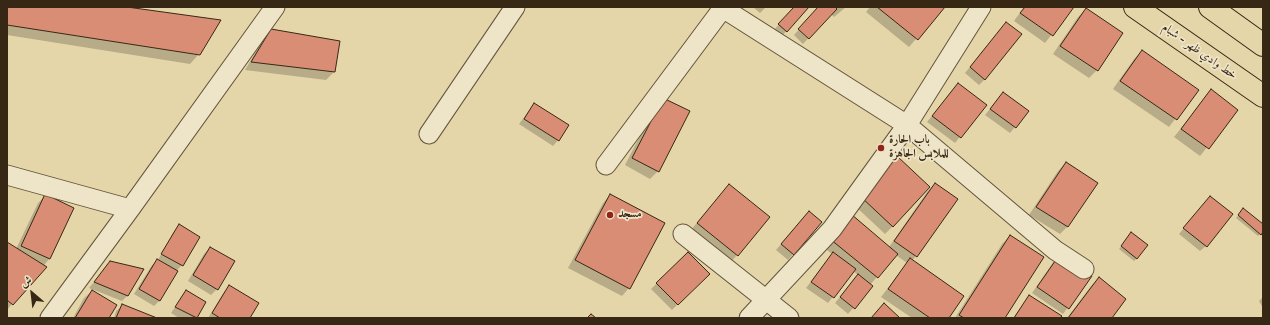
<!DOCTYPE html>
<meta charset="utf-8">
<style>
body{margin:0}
#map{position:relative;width:1270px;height:325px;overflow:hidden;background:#e5d6aa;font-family:"IM FELL English",Amiri,serif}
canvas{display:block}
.frame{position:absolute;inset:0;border:8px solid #372815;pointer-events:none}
.north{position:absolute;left:12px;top:273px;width:40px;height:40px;-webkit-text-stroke:3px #eee4c8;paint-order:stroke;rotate:332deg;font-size:11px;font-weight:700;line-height:16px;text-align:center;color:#372815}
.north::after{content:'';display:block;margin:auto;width:14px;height:18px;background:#372815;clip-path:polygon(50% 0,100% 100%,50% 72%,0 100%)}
</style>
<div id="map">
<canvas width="1270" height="325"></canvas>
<div class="frame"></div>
<div class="north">ش</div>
</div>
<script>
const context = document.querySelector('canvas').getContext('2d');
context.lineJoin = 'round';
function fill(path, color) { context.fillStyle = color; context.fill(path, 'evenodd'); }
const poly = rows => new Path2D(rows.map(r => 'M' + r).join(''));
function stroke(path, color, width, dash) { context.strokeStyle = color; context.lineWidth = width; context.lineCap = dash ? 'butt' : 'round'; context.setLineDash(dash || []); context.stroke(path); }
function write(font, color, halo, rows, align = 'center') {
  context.font = font + ' "IM FELL English",Amiri,serif'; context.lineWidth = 3.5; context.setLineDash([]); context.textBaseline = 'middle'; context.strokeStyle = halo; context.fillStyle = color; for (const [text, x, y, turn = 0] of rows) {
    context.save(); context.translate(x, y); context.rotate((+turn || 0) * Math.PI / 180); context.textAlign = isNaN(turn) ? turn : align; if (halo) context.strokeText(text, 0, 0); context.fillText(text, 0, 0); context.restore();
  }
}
const shadow = poly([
 [7,7,119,7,199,54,190,64,7,35],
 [753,7,766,7,760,13],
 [794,7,808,7,781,37,774,30],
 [819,7,846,7,834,17,831,14,803,44,794,35],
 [870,7,944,7,909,47,866,12],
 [1024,7,1073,7,1045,43,1014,21],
 [1086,9,1122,34,1097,70,1089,78,1053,54,1078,17],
 [1001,29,985,79,979,85,965,73],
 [271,30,339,42,334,72,326,80,245,70,264,38],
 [1142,51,1197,90,1169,127,1113,89,1134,59],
 [958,84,985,105,955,143,927,122],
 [1211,91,1237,110,1200,156,1174,137],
 [1003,93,1028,111,1010,133,985,115],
 [534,104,558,140,553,146,519,124],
 [655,107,658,171,650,179,625,165],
 [1066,163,1067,227,1060,234,1029,215,1058,171],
 [889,165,893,226,885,234,853,204],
 [935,184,957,199,912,261,948,318,912,318,881,297,907,263,896,255,870,285,872,286,848,314,835,303,858,275,853,271,828,303,806,288,832,254,823,247,843,223,889,247,927,192],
 [729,185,737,255,730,263,690,231],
 [610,195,629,288,622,296,568,268,603,203],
 [45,196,50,258,7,310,7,243,16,249,38,203],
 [1210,197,1206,246,1200,251,1179,234],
 [1241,212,1263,225,1263,231,1258,236,1236,218],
 [804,217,793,254,788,260,776,250],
 [179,226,182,265,176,271,160,300,154,306,134,294,152,265,158,260,174,231],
 [1010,236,1004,318,955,318,1002,244],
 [1129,236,1137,258,1134,261,1119,249],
 [210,248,217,289,211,295,188,281,204,254],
 [688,253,708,274,672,310,651,289],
 [1054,261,1091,276,1063,314,1032,293],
 [110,262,128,295,122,301,89,288],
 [1099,278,1111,318,1067,318,1091,286],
 [229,287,249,318,208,318,224,292],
 [92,291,108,318,73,318,84,298],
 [186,291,205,302,195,318,179,318,171,313],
 [1029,296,1059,318,1013,318],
 [1263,297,1263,308,1259,301],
 [122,306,154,318,114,318,116,311]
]);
const building = poly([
 [7,7,127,7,221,20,200,55,7,25,7,7],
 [794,7,809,7,787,32,778,24,794,7],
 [818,7,835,7,837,9,809,39,798,29,818,7],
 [877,7,945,7,918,40,877,7],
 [1025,7,1074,7,1053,36,1020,13,1025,7],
 [1086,8,1123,33,1098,71,1060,46,1086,8],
 [1006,22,1022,34,985,80,970,67,1006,22],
 [271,29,340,41,335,72,251,62,271,29],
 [1142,50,1199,90,1177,120,1120,81,1142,50],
 [958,83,987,105,961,138,932,116,958,83],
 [1211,89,1238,110,1209,149,1181,129,1211,89],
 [1003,92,1029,111,1016,128,990,109,1003,92],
 [663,98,690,111,659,172,632,158,663,98],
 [534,103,569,125,559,141,524,119,534,103],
 [897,156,930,187,893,227,860,196,897,156],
 [1066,162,1098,183,1068,227,1036,207,1066,162],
 [935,183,958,199,917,257,894,241,935,183],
 [729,184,770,217,738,256,697,223,729,184],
 [45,194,74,208,50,259,21,246,45,194],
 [610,194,665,223,630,289,575,260,610,194],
 [1210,196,1233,214,1207,247,1183,228,1210,196],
 [1243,208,1263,224,1263,232,1261,235,1238,215,1243,208],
 [809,211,822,222,794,255,781,244,809,211],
 [851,214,898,254,878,278,830,239,851,214],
 [179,224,200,237,183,266,161,254,179,224],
 [1131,232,1148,245,1137,259,1121,246,1131,232],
 [1010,235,1044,257,1005,318,964,318,959,315,1010,235],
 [7,242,47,267,13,305,7,300,7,242],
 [210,247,235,261,218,290,193,275,210,247],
 [688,252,710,274,678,305,656,283,688,252],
 [833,252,856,269,834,298,811,282,833,252],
 [1060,254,1092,276,1069,309,1037,287,1060,254],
 [910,258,964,296,949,318,930,318,888,289,910,258],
 [157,259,178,271,160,301,139,289,157,259],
 [110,261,144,269,128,296,94,282,110,261],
 [858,274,873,286,855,309,840,297,858,274],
 [1099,277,1126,299,1112,318,1068,318,1099,277],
 [229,285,259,303,250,318,220,318,212,313,229,285],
 [92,290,117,305,109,318,75,318,92,290],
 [186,290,206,302,197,318,175,307,186,290],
 [1029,295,1062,316,1060,318,1014,318,1029,295],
 [884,303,900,318,871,318,884,303],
 [122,304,157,318,116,318,122,304],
 [591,314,596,318,587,318,591,314]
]);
const minor = poly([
 [721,7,907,125,1055,250,1084,269],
 [429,134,515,7],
 [606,165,723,8],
 [7,175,130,209],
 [683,234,789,318],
 [50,318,130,209,275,7],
 [749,318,832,229,907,125,981,7]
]);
const major = poly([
 [1135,7,1263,96],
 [1210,7,1263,45]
]);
const markers = [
 [881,148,4,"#8f2418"],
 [610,215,4,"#8f2418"]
];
const streetNames = [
 ["خط وادي ظهر - شبام",1199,52,35]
];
const poiNames = [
 ["باب الحارة",889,141],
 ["للملابس الجاهزة",889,155],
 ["مسجد",618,215]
];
fill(shadow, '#0003');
fill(building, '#d98d75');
stroke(building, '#372815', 1);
stroke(minor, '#62543a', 21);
stroke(major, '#372815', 24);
stroke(minor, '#eee4c8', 19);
stroke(major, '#e5d6aa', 22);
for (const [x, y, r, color] of markers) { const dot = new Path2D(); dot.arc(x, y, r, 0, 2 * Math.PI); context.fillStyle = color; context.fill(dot); stroke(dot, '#eee4c8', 1.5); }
write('12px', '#372815', '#eee4c8', streetNames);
write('bold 12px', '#372815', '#eee4c8', poiNames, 'left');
</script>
